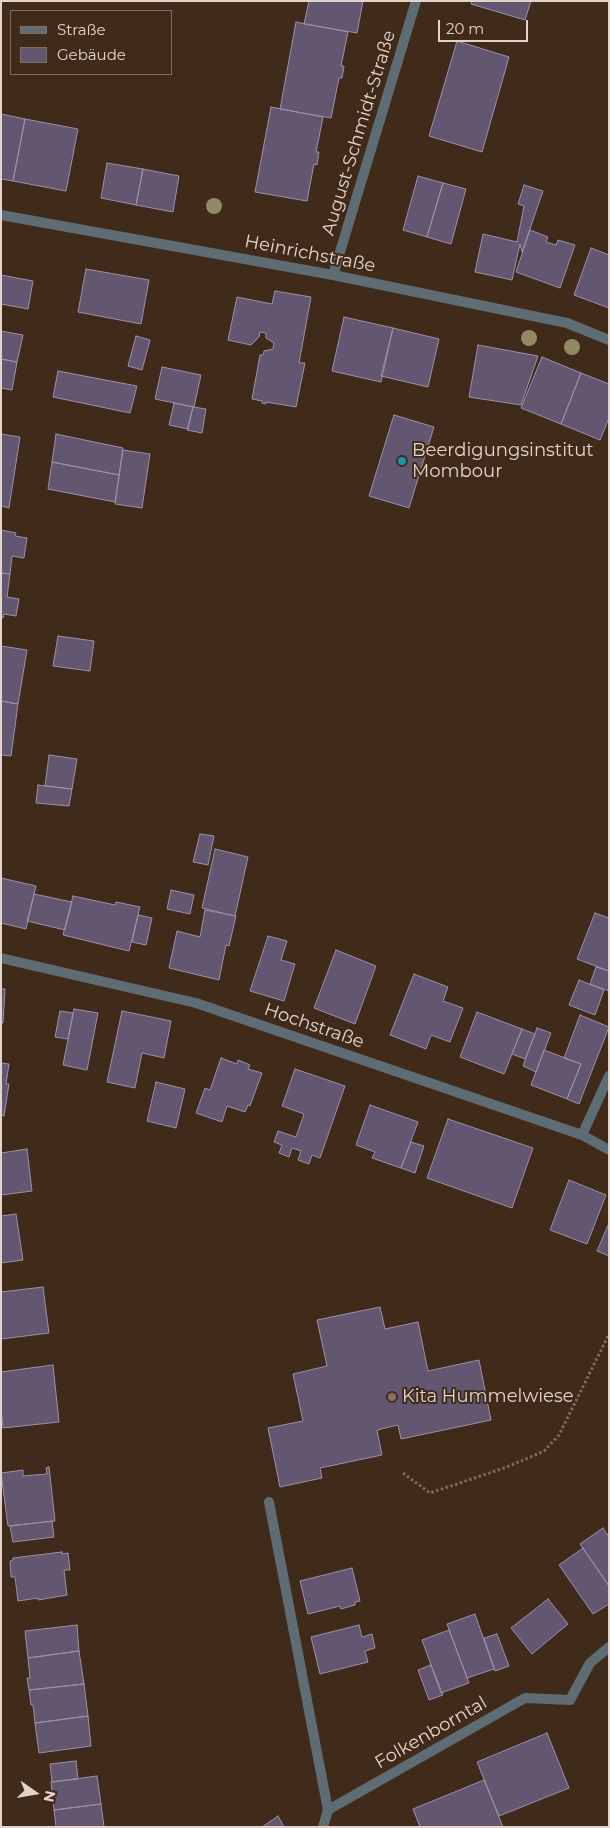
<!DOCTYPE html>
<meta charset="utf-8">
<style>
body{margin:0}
#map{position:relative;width:610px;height:1828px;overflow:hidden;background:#402a1a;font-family:Montserrat,sans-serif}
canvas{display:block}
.frame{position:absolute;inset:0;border:2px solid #e2d4ca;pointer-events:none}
.legend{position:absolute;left:10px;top:10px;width:162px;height:65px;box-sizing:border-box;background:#402a1a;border:1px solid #816e60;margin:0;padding:6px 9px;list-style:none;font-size:15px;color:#e2d4ca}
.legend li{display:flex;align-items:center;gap:10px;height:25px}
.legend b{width:25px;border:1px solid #816e60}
.north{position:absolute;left:10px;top:1768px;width:50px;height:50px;-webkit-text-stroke:4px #402a1a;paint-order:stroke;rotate:103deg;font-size:14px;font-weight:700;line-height:20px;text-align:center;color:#e2d4ca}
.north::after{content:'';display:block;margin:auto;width:18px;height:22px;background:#e2d4ca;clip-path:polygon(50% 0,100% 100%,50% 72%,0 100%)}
.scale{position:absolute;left:438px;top:20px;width:90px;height:22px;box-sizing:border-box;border:2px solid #e2d4ca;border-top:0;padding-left:6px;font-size:15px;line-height:18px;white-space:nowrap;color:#e2d4ca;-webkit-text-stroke:4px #402a1a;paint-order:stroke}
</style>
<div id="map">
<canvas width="610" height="1828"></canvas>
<div class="frame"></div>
<ul class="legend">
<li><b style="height:6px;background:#5e6c74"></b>Straße</li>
<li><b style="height:14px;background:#625670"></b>Gebäude</li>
</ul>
<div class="north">N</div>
<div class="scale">20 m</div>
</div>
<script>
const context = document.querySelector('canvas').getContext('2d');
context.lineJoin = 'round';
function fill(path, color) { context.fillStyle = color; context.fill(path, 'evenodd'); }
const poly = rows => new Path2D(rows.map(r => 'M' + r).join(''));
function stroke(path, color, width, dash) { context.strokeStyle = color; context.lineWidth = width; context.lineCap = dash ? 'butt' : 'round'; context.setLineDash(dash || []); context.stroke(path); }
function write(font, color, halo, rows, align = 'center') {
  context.font = font + ' Montserrat,sans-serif'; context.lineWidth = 4; context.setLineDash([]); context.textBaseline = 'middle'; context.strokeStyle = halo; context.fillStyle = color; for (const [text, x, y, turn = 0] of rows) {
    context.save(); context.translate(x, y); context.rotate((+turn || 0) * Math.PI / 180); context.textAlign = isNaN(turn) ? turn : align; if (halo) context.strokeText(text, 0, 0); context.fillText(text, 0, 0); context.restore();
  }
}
const building = poly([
 [309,1,363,1,357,33,304,24,309,1],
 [472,1,531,1,525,20,471,4,472,1],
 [296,22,348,32,341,66,344,66,342,78,339,78,331,118,280,109,296,22],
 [457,41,509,57,482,152,429,136,457,41],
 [271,107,323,117,316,152,319,152,317,165,314,164,307,201,255,192,271,107],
 [1,114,25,119,13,181,1,179,1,114],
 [25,119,78,129,66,191,13,181,25,119],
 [107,163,143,169,136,205,101,198,107,163],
 [143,169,179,176,173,212,136,205,143,169],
 [418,176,443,183,427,237,403,230,418,176],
 [443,183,466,189,451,244,427,237,443,183],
 [524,185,543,191,522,252,520,244,512,280,475,272,483,234,517,242,524,206,518,204,524,185],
 [530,230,548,237,546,242,556,245,558,240,575,245,560,288,516,272,530,230],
 [591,248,609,255,609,308,574,295,591,248],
 [86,269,149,280,141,324,78,312,86,269],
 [1,275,33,281,28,309,1,304,1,275],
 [275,291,311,297,299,363,305,363,296,407,266,402,266,404,262,403,262,401,252,399,260,355,263,355,264,351,273,349,274,343,266,338,266,333,260,332,259,337,251,345,228,340,237,297,272,304,275,291],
 [344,317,393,328,381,382,332,371,344,317],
 [393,328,439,339,428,387,381,376,393,328],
 [1,331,23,335,17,362,1,359,1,331],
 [136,336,150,340,142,370,128,366,136,336],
 [478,345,538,356,521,405,469,397,478,345],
 [542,357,581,373,561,424,521,408,542,357],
 [1,359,17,362,12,390,1,388,1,359],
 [162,367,201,375,194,407,155,399,162,367],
 [58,371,137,386,130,413,53,397,58,371],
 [581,373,609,384,609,418,600,440,561,424,581,373],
 [174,403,193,407,188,429,169,425,174,403],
 [193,407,206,409,202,433,187,430,193,407],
 [394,415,434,427,409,508,369,496,394,415],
 [1,434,20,437,9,508,1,506,1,434],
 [56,434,123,448,119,475,52,462,56,434],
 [123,450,150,454,142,508,115,504,123,450],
 [52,462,119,475,115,502,48,489,52,462],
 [1,530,16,533,15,536,27,538,24,558,12,556,10,574,1,573,1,530],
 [1,573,10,574,7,597,19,599,16,616,4,614,3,618,1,617,1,573],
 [58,636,94,641,90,671,53,666,58,636],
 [1,646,27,650,18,704,1,701,1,646],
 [1,701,18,704,11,756,1,755,1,701],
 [49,755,77,759,72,789,45,786,49,755],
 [38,785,72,789,69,806,36,803,38,785],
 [200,834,214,836,208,865,193,862,200,834],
 [215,849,248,857,235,916,202,908,215,849],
 [1,878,36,886,26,929,1,923,1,878],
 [171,890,194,895,190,914,167,909,171,890],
 [34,894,72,902,65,930,27,921,34,894],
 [73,896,115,905,116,902,140,907,129,951,63,935,73,896],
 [205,910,236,916,229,946,226,945,219,980,169,968,177,931,200,937,205,910],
 [595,913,609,918,609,971,577,959,595,913],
 [138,915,152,918,146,945,132,942,138,915],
 [268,936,287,941,281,960,295,964,284,1001,250,991,268,936],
 [336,950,376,966,355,1024,314,1008,336,950],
 [596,967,609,971,609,991,590,984,596,967],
 [414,974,448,987,443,1001,463,1008,450,1042,431,1035,426,1049,390,1035,414,974],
 [579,980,604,990,595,1015,569,1005,579,980],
 [1,989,5,989,3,1023,1,1023,1,989],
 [74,1009,98,1013,87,1070,63,1065,74,1009],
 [60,1011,73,1013,68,1039,55,1037,60,1011],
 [122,1011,171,1021,164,1058,142,1053,135,1088,107,1082,122,1011],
 [477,1012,522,1029,504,1074,460,1057,477,1012],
 [580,1015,609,1027,579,1104,567,1099,581,1064,564,1058,580,1015],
 [537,1028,551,1033,536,1072,523,1066,537,1028],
 [522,1029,535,1034,525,1059,512,1054,522,1029],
 [544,1050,581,1064,567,1099,531,1085,544,1050],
 [221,1058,237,1064,238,1060,250,1065,248,1069,262,1073,250,1106,248,1105,245,1112,227,1106,222,1122,196,1113,205,1088,210,1090,221,1058],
 [1,1063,9,1064,6,1084,9,1084,4,1116,1,1115,1,1063],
 [295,1069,345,1086,320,1158,312,1155,309,1164,298,1160,301,1151,292,1148,289,1157,279,1153,282,1145,274,1142,278,1131,296,1137,304,1114,282,1106,295,1069],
 [156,1082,185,1089,176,1128,147,1121,156,1082],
 [370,1105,418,1122,401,1168,372,1158,375,1152,356,1145,370,1105],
 [448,1119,533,1148,512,1208,427,1178,448,1119],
 [411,1142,424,1146,415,1173,401,1168,411,1142],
 [27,1149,32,1191,1,1195,1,1153,27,1149],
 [569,1180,606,1195,587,1244,550,1230,569,1180],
 [16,1214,23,1260,1,1263,1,1216,16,1214],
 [609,1223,609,1256,597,1251,609,1223],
 [43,1287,49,1333,1,1339,1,1292,43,1287],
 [380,1307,385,1329,418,1322,428,1371,479,1360,491,1420,401,1439,398,1425,377,1430,382,1455,320,1468,322,1478,280,1487,268,1428,303,1421,293,1374,327,1366,317,1320,380,1307],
 [53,1365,59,1422,3,1428,1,1409,1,1372,53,1365],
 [49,1467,55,1521,8,1526,1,1473,23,1470,23,1476,47,1474,46,1468,49,1467],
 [52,1521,54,1537,13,1542,10,1526,52,1521],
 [603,1528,609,1537,609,1586,580,1544,603,1528],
 [583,1548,609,1586,609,1604,593,1614,559,1565,583,1548],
 [62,1552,62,1554,68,1553,70,1570,64,1570,67,1595,38,1600,38,1598,18,1601,15,1577,11,1577,10,1561,13,1560,13,1558,62,1552],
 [352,1568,360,1601,355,1602,355,1605,341,1609,340,1606,308,1614,300,1581,352,1568],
 [548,1599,568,1624,532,1654,511,1628,548,1599],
 [475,1614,494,1669,467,1678,447,1624,475,1614],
 [77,1625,79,1651,28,1658,25,1631,77,1625],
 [359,1625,362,1637,372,1634,375,1648,365,1651,368,1662,320,1674,311,1637,359,1625],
 [449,1630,469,1683,441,1693,422,1640,449,1630],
 [497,1634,509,1666,495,1671,484,1638,497,1634],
 [79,1651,84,1684,29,1690,27,1678,30,1678,28,1658,79,1651],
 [431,1665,443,1695,429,1700,418,1670,431,1665],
 [84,1684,88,1716,35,1723,33,1705,31,1705,29,1690,84,1684],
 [88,1716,91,1746,39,1753,35,1723,88,1716],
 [547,1733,569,1788,499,1816,477,1762,547,1733],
 [76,1761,78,1779,52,1782,50,1764,76,1761],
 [97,1776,101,1804,54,1810,51,1782,97,1776],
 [484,1780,503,1827,420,1827,413,1809,484,1780],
 [101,1804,104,1827,56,1827,54,1810,101,1804],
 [278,1816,284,1827,262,1827,278,1816]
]);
const path = poly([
 [403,1473,430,1493,507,1467,544,1451,559,1435,609,1334]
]);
const service = poly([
 [269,1502,328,1810],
 [570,1700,590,1663,609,1647]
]);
const minor = poly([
 [1,215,333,275,567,323,609,340],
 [333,275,416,1],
 [1,958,196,1003,582,1135,609,1150],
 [582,1135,609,1076],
 [323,1827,328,1810,525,1698,570,1700]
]);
const trees = [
 [214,206],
 [529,338],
 [572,347]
];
const markers = [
 [402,461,5,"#0f9aa8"],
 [392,1397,5,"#8d6e63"]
];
const streetNames = [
 ["August-Schmidt-Straße",359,133,-73],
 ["Heinrichstraße",310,254,11],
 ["Hochstraße",314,1026,19],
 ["Folkenborntal",431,1733,-30]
];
const poiNames = [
 ["Beerdigungsinstitut",412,451],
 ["Mombour",412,472],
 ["Kita Hummelwiese",402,1397]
];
fill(building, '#625670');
stroke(building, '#9c90ab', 1);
stroke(path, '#7e6b5d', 3, [2.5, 2.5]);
stroke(service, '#5e6c74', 10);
stroke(minor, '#5e6c74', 10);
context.fillStyle = '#928a63';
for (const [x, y] of trees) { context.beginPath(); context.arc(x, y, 8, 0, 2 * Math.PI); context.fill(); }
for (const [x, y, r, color] of markers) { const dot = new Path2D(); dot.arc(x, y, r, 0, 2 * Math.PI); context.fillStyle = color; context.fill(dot); stroke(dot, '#402a1a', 2); }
write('18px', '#e2d4ca', '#402a1a', streetNames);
write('18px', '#e2d4ca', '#402a1a', poiNames, 'left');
</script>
